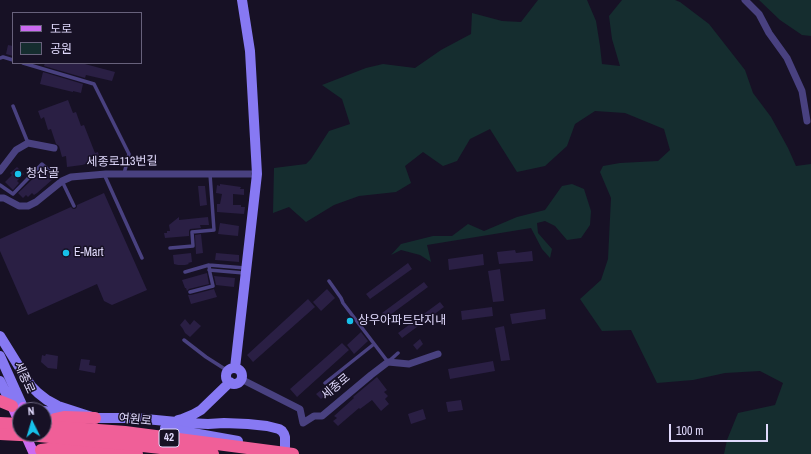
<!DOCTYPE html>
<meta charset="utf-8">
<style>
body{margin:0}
#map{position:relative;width:811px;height:454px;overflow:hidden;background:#171125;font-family:"Archivo Narrow","Noto Sans KR",sans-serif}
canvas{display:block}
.legend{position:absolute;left:12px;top:12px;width:130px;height:52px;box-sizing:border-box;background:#171125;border:1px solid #67617b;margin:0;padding:5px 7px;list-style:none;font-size:12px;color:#e0d9fc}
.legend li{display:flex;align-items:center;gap:8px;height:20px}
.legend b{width:20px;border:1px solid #67617b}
.north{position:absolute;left:12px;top:402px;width:40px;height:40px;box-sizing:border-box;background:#171125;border:1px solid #67617b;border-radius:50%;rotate:355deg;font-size:11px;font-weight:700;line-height:16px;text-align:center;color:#e0d9fc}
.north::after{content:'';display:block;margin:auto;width:14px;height:18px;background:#17c1ea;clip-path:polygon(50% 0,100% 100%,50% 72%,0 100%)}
.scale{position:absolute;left:669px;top:424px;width:99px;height:18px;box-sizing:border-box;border:2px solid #e0d9fc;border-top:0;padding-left:5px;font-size:12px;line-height:14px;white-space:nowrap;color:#e0d9fc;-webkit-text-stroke:3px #171125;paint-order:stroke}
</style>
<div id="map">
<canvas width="811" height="454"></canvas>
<ul class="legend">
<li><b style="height:5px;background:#cb6af1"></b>도로</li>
<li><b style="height:11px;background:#152d2f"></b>공원</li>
</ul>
<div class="north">N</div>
<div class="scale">100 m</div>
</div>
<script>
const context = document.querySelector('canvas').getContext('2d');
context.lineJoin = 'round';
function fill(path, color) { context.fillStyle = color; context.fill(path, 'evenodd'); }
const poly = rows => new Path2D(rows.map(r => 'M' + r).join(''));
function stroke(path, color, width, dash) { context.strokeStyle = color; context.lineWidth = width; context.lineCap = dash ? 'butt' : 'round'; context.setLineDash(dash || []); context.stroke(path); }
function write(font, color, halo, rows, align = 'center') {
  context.font = font + ' "Archivo Narrow","Noto Sans KR",sans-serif'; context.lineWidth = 3; context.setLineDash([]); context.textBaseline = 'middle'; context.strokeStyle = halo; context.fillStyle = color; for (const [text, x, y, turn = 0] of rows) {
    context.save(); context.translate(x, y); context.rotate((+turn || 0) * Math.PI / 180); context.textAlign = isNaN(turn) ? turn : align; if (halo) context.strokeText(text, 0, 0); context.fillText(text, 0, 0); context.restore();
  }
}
const green = poly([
 [538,0,587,0,596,21,600,46,602,64,620,66,612,39,609,16,622,0,675,0,680,2,709,24,745,70,753,93,771,117,788,148,796,166,811,164,811,454,724,454,727,440,738,413,775,405,783,383,760,371,725,373,693,380,657,383,631,330,602,331,580,299,601,280,608,259,611,198,600,172,603,166,620,163,658,161,670,150,664,129,625,113,595,111,575,124,567,146,545,166,517,172,490,129,470,139,457,161,443,166,423,152,405,166,411,183,396,192,359,196,334,205,306,222,289,207,273,213,274,168,306,164,311,159,329,131,350,124,342,99,322,85,366,68,383,64,415,68,441,50,471,34,472,13,502,21,521,22],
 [759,0,811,0,811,36,802,35,780,20],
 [572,184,584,189,591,211,590,225,581,238,567,240,555,226,545,221,537,223,538,233,552,249,550,258,542,249,531,228,427,245,431,262,420,255,401,250,391,255,401,244,433,236,452,236,468,224,484,231,517,217,545,210,562,186]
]);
const building = poly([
 [8,45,13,46,13,56,6,54],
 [45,63,81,63,115,72,112,81,86,75,85,78,44,66],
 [43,72,83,84,81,93,73,91,73,92,40,84],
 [68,100,73,113,76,112,81,126,84,125,95,153,98,152,100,160,82,165,67,167,66,156,62,157,59,146,56,144,51,129,48,130,44,117,41,119,38,111],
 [17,167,24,174,17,181,19,183,13,190,5,182,12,175,10,173],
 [43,169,53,179,37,193,34,195,32,193,28,197,26,195,23,198,18,193],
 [220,184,241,187,240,189,244,189,244,195,233,194,233,205,241,205,241,207,245,207,244,214,217,212,217,204,220,204,222,194,216,193,217,185,220,186],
 [198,186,205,186,207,205,200,206],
 [104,193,147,290,112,305,104,301,97,284,28,315,0,251,0,239,71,207,73,209,75,209,77,207,77,205],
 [179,217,179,220,208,217,209,225,200,225,201,228,190,229,189,231,189,236,165,238,164,233,167,233,167,231,170,231,169,225],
 [220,223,239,226,238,236,218,234],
 [201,234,203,253,196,254,195,235],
 [515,250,516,253,532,251,533,261,499,264,497,252],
 [191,253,192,262,188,263,189,264,185,265,178,265,174,264,173,255],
 [216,253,239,255,239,262,215,260],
 [483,254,484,265,449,270,448,259],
 [408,263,412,269,370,299,366,294],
 [500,269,504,301,493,302,488,271],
 [207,273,209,284,189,289,187,291,186,288,185,288,182,280],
 [214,276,235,278,234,287,216,285],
 [424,282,428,287,386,318,382,313],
 [214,289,217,297,191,304,188,295,191,295],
 [327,289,335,298,321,311,313,302],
 [308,299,315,307,253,362,247,355],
 [440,302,444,307,402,338,398,333],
 [492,307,493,316,462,320,461,311],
 [545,309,546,319,512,324,510,314],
 [185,319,190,325,194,320,201,326,190,337,185,333,183,329,180,325],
 [504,326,510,360,501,361,495,328],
 [361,332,368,341,354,354,347,345],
 [420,339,423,344,417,350,413,345],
 [342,343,349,350,297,397,290,389],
 [46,354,58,356,57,369,48,368,41,362,42,355,45,356],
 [81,359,90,360,89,365,96,366,95,373,79,370],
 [493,361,495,371,450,379,448,369],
 [377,377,387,390,384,392,388,396,385,399,389,404,381,411,372,400,360,409,359,408,338,426,333,421,337,418,334,416,354,398,353,397],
 [335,379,339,383,321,399,316,394],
 [461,400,463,410,448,412,446,402],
 [423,409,426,419,411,424,408,414]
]);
const lane = poly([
 [0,58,3,57,13,60],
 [23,63,94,84,129,154,124,174],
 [13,106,28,143],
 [104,174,142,258],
 [62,181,74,206],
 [0,185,13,194,42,164,54,175],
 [170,248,193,246,192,232,214,230,210,174],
 [209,270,244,273],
 [185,272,209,265,245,268],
 [329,281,341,298,343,303,388,362,398,353],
 [190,292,213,286,210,273,209,265],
 [184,340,206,357,228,371],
 [325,383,374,344]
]);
const street = poly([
 [745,0,759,14,769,33,787,58,802,91,807,121],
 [0,171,16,150,28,143,54,148],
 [0,198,4,198,19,206,28,206,36,202,62,181,71,177,106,174,257,174],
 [241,379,300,409,303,423,314,416,322,416,371,375,388,362,409,364,438,354]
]);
const secondary = poly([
 [0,336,31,386,38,393,47,400,58,406,95,418,135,418,187,423,208,424,224,423,248,424,267,426,279,429,282,431,284,434,285,437,285,447],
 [0,356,23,407],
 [235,368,257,174,250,51,242,0],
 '226 376a8 8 0 1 1 16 0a8 8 0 1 1-16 0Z',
 [0,381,12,406,38,410],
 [44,411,68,414],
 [178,420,182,419,194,414,201,410,230,382]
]);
const primary = poly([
 [12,406,20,424],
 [23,407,24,410],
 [25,434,34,454]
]);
const highway = poly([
 [0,401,12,406],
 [0,423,20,424],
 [44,428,47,424,55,419,64,417,95,418],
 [41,450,56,448,137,454]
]);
const secondaryBridge = poly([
 [165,428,238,441]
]);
const highwayBridge = poly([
 [44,426,125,432,293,454],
 [0,434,39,436,125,444,213,454]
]);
const markers = [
 [18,174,4,"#17c1ea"],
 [66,253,4,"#17c1ea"],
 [350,321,4,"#17c1ea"]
];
const shields = [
 [169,438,20]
];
const shieldNames = [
 ["42",169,438]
];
const streetNames = [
 ["세종로113번길",122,162,-1],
 ["세종로",24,378,66],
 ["세종로",336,387,-40],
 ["여원로",135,420,6]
];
const poiNames = [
 ["청산골",26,174],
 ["E-Mart",74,253],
 ["상우아파트단지내",358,321]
];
fill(green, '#152d2f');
fill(building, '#2a1f44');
stroke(lane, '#494180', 3.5);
stroke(street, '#494180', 7);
stroke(secondary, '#8779f3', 10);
stroke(primary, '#cb6af1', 10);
stroke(highway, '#f05f98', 12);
stroke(secondaryBridge, '#8779f3', 10);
stroke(highwayBridge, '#f05f98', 12);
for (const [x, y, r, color] of markers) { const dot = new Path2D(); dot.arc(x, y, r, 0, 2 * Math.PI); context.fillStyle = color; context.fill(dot); stroke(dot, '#171125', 1.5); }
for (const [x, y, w] of shields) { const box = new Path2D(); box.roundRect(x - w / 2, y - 9, w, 18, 3); context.fillStyle = '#171125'; context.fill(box); stroke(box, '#e0d9fc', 1); }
write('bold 11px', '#e0d9fc', null, shieldNames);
write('12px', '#e0d9fc', '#171125', streetNames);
write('12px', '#e0d9fc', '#171125', poiNames, 'left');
</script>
